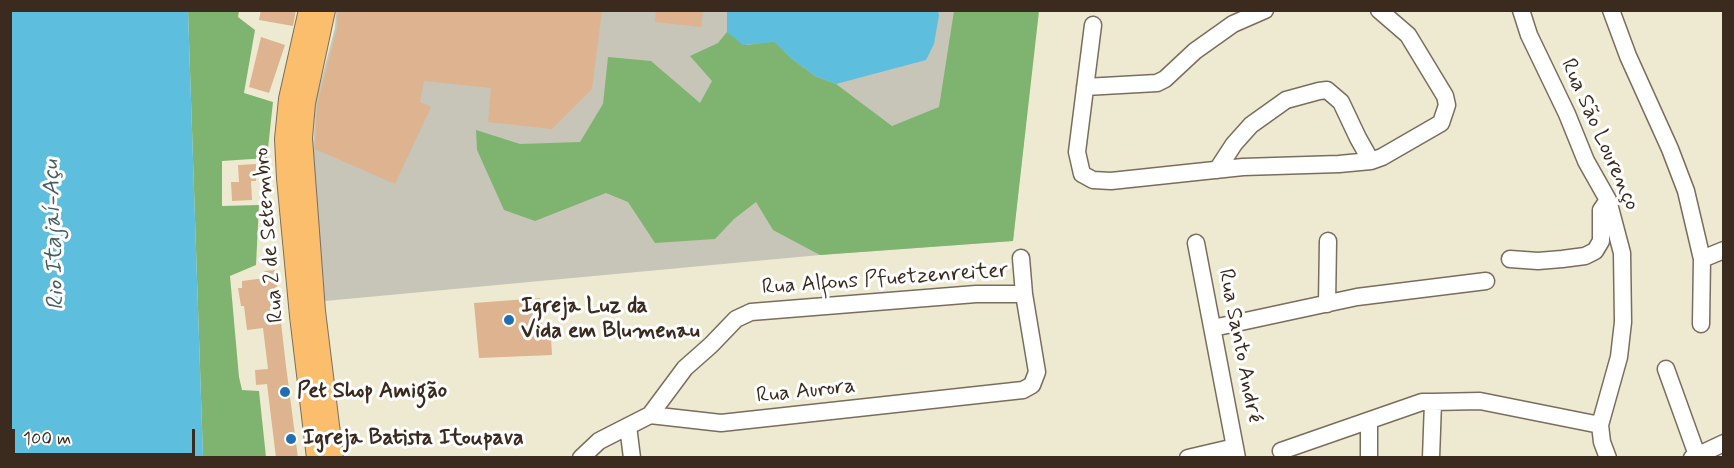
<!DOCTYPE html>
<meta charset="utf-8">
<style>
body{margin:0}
#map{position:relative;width:1734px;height:468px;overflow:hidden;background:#eeead1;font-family:Mynerve,sans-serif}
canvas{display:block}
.frame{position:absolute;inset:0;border:12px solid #3b2a1e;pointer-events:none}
.scale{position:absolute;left:12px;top:429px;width:183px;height:27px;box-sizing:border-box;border:3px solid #3b2a1e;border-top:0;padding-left:8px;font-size:18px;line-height:21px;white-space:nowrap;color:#3b2a1e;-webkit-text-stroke:4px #fff;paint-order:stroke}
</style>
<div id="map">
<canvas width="1734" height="468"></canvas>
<div class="frame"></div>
<div class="scale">100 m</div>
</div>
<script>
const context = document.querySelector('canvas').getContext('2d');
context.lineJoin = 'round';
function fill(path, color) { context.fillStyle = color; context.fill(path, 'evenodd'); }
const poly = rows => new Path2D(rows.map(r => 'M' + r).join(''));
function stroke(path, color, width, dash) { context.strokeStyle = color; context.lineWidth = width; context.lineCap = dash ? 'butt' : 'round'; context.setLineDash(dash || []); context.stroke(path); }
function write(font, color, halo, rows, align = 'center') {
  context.font = font + ' Mynerve,sans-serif'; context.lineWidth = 6; context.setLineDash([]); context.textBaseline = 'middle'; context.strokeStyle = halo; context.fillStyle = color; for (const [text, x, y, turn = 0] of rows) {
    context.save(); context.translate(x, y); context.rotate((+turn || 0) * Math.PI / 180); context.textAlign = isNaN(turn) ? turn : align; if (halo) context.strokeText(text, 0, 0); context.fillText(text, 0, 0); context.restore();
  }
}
const industrial = poly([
 [336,11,1038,11,1013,241,820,255,325,301,313,151,316,100,335,28]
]);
const forest = poly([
 [188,11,239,11,238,17,255,30,244,93,273,102,267,158,222,161,222,206,259,205,256,265,230,276,239,377,242,390,259,391,266,457,203,457],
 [954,11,1039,11,1013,241,820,255,773,230,756,202,734,219,715,239,655,243,628,202,606,193,535,221,504,210,477,150,476,130,520,144,580,142,603,104,608,57,651,61,700,103,712,81,690,56,718,43,727,32,747,45,774,41,791,58,815,76,836,84,892,126,939,107]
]);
const water = poly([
 [10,11,188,11,203,457,11,457],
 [938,11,939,15,934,44,926,60,836,84,815,76,791,58,774,42,743,45,727,32,727,11]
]);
const building = poly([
 [261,10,296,10,293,26,259,20],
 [338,10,602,10,592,89,552,129,488,122,491,88,424,81,420,102,431,107,395,184,315,149,317,105,337,29],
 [656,10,703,10,701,27,655,22],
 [261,37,285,45,269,93,249,87],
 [256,164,256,181,251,181,252,200,232,201,231,182,239,182,238,165],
 [275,270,286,366,298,458,276,458,267,384,256,385,255,370,268,369,263,328,247,330,244,306,241,306,238,288,242,288,242,281,265,278,264,271],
 [540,298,543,339,551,338,552,355,479,358,474,303]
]);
const minor = poly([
 [1521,10,1529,35,1567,114,1586,161,1608,200,1622,253,1623,322,1619,357,1600,425,1602,442,1608,458],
 [1611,10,1628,56,1670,149,1686,191,1702,259,1701,324],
 [1093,25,1077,152,1082,174,1093,180,1111,181,1243,167,1339,164,1371,161,1382,157,1441,123,1447,105,1445,96,1408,35,1379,10],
 [1085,87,1157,83,1165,79,1195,51,1233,24,1265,10],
 [1217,170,1234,144,1251,125,1286,100,1319,91,1327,90,1341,102,1358,138,1371,161],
 [1196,243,1237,458],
 [1510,259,1538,261,1562,259,1585,256,1595,251,1601,241,1601,210,1608,200],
 [1702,259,1724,250],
 [1327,304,1328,241],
 [1213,328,1357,297,1486,281],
 [1666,369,1697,455],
 [650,415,685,368,711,345,736,319,751,312,976,294,1024,294],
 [1369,421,1369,458],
 [628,426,632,458],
 [1281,451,1422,402,1433,402,1480,401,1600,425],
 [581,458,599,441,650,415,721,423,1023,390,1032,385,1037,372,1024,294,1021,258],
 [1188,458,1235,447],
 [1431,458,1433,402],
 [1692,458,1724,443]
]);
const major = poly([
 [309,10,289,99,285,139,287,178,300,316,317,458],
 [325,10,305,103,302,138,315,311,333,458]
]);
const markers = [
 [509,320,6,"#1f6fb2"],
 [285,392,6,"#1f6fb2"],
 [291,439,6,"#1f6fb2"]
];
const streetNames = [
 ["Rua São Lourenço",1599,135,66],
 ["Rua 2 de Setembro",270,235,-95],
 ["Rua Alfons Pfuetzenreiter",885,280,-4],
 ["Rua Santo André",1239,346,79],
 ["Rua Aurora",806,392,-6]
];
const poiNames = [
 ["Igreja Luz da",521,307],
 ["Vida em Blumenau",521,332],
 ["Pet Shop Amigão",297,392],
 ["Igreja Batista Itoupava",303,439]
];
const waterNames = [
 ["Rio Itajaí-Açu",55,235,-92]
];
fill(industrial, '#c6c5b8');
fill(forest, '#7fb470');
fill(water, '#5ebedd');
fill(building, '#ddb48f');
stroke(minor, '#7a6d5d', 19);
stroke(major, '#7a6d5d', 22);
stroke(minor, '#fff', 16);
stroke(major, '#fabe6d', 20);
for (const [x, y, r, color] of markers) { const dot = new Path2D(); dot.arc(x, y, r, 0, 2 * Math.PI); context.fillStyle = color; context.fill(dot); stroke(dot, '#fff', 2); }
write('22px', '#3b2a1e', '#fff', streetNames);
write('bold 22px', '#3b2a1e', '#fff', poiNames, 'left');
write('italic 24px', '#475e61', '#fff', waterNames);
</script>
